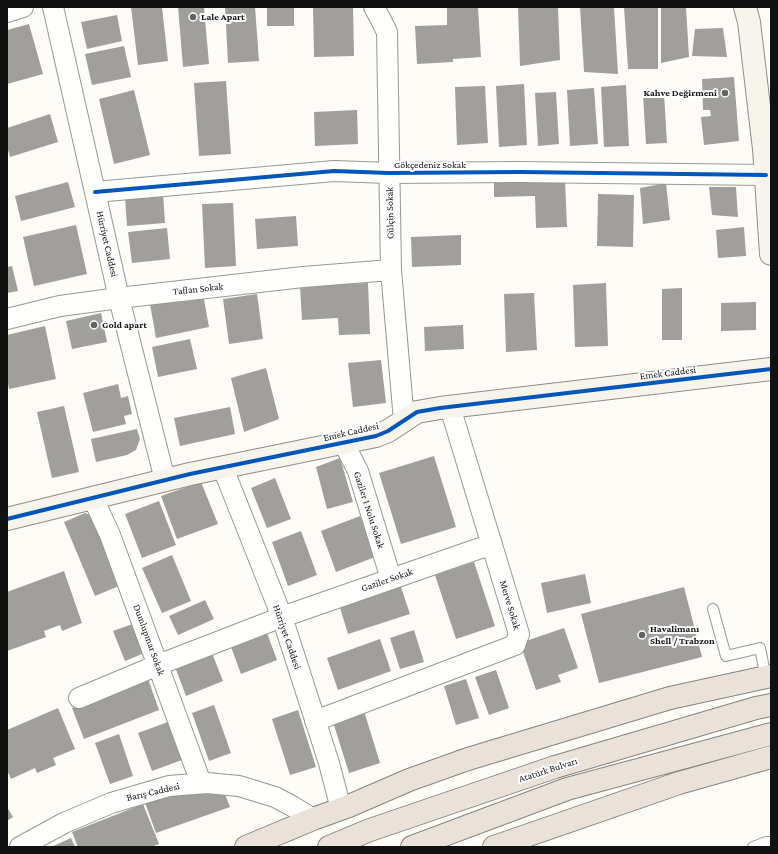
<!DOCTYPE html>
<meta charset="utf-8">
<style>
body{margin:0}
#map{position:relative;width:778px;height:854px;overflow:hidden;background:#fdfcf7;font-family:"Crimson Pro",serif}
canvas{display:block}
.frame{position:absolute;inset:0;border:8px solid #111;pointer-events:none}
</style>
<div id="map">
<canvas width="778" height="854"></canvas>
<div class="frame"></div>
</div>
<script>
const context = document.querySelector('canvas').getContext('2d');
context.lineJoin = 'round';
function fill(path, color) { context.fillStyle = color; context.fill(path, 'evenodd'); }
const poly = rows => new Path2D(rows.map(r => 'M' + r).join(''));
function stroke(path, color, width, dash) { context.strokeStyle = color; context.lineWidth = width; context.lineCap = dash ? 'butt' : 'round'; context.setLineDash(dash || []); context.stroke(path); }
function write(font, color, halo, rows, align = 'center') {
  context.font = font + ' "Crimson Pro",serif'; context.lineWidth = 4; context.setLineDash([]); context.textBaseline = 'middle'; context.strokeStyle = halo; context.fillStyle = color; for (const [text, x, y, turn = 0] of rows) {
    context.save(); context.translate(x, y); context.rotate((+turn || 0) * Math.PI / 180); context.textAlign = isNaN(turn) ? turn : align; if (halo) context.strokeText(text, 0, 0); context.fillText(text, 0, 0); context.restore();
  }
}
const building = poly([
 [131,7,162,7,168,61,138,65],
 [178,7,204,7,209,64,183,67],
 [225,7,255,7,259,61,228,63],
 [267,7,294,7,294,26,267,26],
 [313,7,353,7,354,56,314,57],
 [447,7,478,7,481,57,453,59,453,62,417,64,415,26,447,25],
 [518,7,558,7,560,60,520,66],
 [580,7,614,7,618,74,584,72],
 [624,7,658,7,658,69,628,69],
 [661,7,686,7,689,57,661,63],
 [117,15,122,41,87,49,81,22],
 [29,24,43,74,7,84,7,30],
 [723,28,727,57,692,56,695,29],
 [124,46,131,77,92,85,85,54],
 [734,77,739,141,704,145,701,117,711,116,710,110,703,110,702,79],
 [226,81,231,154,199,156,194,83],
 [524,84,527,145,499,147,496,86],
 [626,85,629,146,604,147,601,87],
 [485,86,488,143,457,145,455,87],
 [594,88,598,144,570,146,567,90],
 [134,90,150,155,114,164,99,99],
 [556,92,559,144,538,146,535,93],
 [664,94,667,143,646,144,643,95],
 [357,110,358,144,315,146,314,112],
 [50,114,58,142,10,157,7,146,7,128],
 [565,180,567,227,536,228,535,196,494,197,494,183],
 [68,182,75,207,21,221,15,196],
 [666,183,670,220,643,224,640,188],
 [709,187,736,187,738,217,712,215],
 [163,193,165,223,127,226,125,196],
 [598,194,634,195,633,247,597,246],
 [233,203,236,266,205,268,202,204],
 [296,216,298,246,257,249,255,219],
 [76,225,87,274,34,286,23,237],
 [744,227,746,256,718,258,716,230],
 [167,228,170,259,132,263,128,232],
 [461,235,461,265,412,267,411,237],
 [12,266,18,291,7,293,7,267],
 [368,283,370,334,339,335,338,318,302,320,300,286],
 [606,283,608,346,575,347,573,285],
 [682,288,682,340,662,340,662,289],
 [534,293,537,350,506,352,504,294],
 [203,294,209,327,156,338,150,304],
 [257,294,263,339,229,344,223,299],
 [756,302,756,330,721,331,721,303],
 [101,313,107,342,72,349,66,321],
 [463,325,464,349,425,351,424,327],
 [45,326,56,379,9,389,7,378,7,335],
 [190,339,197,369,158,377,152,347],
 [381,360,386,403,353,407,348,363],
 [266,368,279,419,244,432,231,378],
 [118,384,121,398,128,396,132,414,124,416,126,424,93,432,83,393],
 [64,406,79,472,52,478,37,412],
 [230,407,235,434,180,446,174,418],
 [137,429,140,439,136,450,127,455,96,462,91,439],
 [434,456,456,527,401,544,379,473],
 [340,458,353,502,327,509,316,467],
 [275,478,291,519,267,528,251,488],
 [201,482,218,524,177,539,161,496],
 [159,501,176,545,142,558,125,514],
 [85,513,98,518,126,583,95,596,64,522],
 [360,516,375,557,336,572,321,531],
 [301,531,317,575,288,586,272,542],
 [172,555,191,601,162,613,142,568],
 [474,562,495,626,456,639,435,575],
 [64,571,82,623,62,631,60,625,44,631,46,637,7,651,7,592],
 [585,574,591,603,547,613,541,583],
 [399,581,410,614,348,634,338,601],
 [684,587,702,657,599,683,581,614],
 [205,600,214,619,178,635,169,616],
 [138,622,149,651,125,661,113,631],
 [564,628,578,668,558,675,561,682,536,690,520,643],
 [414,630,424,662,400,669,390,638],
 [267,633,277,660,241,674,231,647],
 [380,639,391,671,338,690,327,658],
 [212,653,223,681,186,696,175,667],
 [496,670,509,708,489,715,475,677],
 [148,679,159,710,84,739,72,708],
 [466,679,479,718,456,725,444,686],
 [214,705,231,753,209,761,192,713],
 [58,708,75,749,53,758,56,765,37,773,35,768,11,779,7,770,7,730],
 [298,710,316,767,290,775,272,719],
 [364,711,380,763,349,773,333,722],
 [168,722,182,760,152,771,138,733],
 [119,734,133,776,110,784,95,743],
 [187,788,223,789,230,807,156,833,145,803],
 [143,804,159,844,151,847,78,847,72,832],
 [7,807,13,817,7,821],
 [71,838,75,847,51,847]
]);
const lane = poly([
 [713,609,726,656,760,648,766,678],
 [753,847,766,842,771,842]
]);
const street = poly([
 [53,7,119,298,165,480],
 [374,7,380,18,387,32,391,270,404,421],
 [7,12,23,7],
 [95,192,334,171,389,173,519,172,766,175],
 [7,319,60,306,119,298,303,277,391,270],
 [343,442,358,471,391,579],
 [223,468,282,617,329,763,341,809],
 [93,498,110,535,201,783],
 [79,698,158,665,282,617,492,544],
 [315,721,515,645,519,634,450,407],
 [20,847,64,823,111,803,169,786,207,783,239,786,275,797,292,806,313,819]
]);
const secondary = poly([
 [745,7,749,22,764,149,771,254],
 [7,519,190,474,376,436,388,431,417,412,440,408,771,369]
]);
const highway = poly([
 [246,847,313,819,349,806,409,780,468,759,670,698,771,676],
 [329,847,370,830,555,767,756,708,771,705],
 [412,847,567,789,771,734],
 [494,847,679,783,771,757]
]);
const cycleway = poly([
 [95,192,334,171,389,173,519,172,766,175],
 [7,519,190,474,376,436,388,431,417,412,440,408,771,369]
]);
const markers = [
 [193,17,4,"#646362"],
 [725,93,4,"#646362"],
 [94,325,4,"#646362"],
 [642,635,4,"#646362"]
];
const poiNames = [
 ["Lale Apart",201,17],
 ["Kahve Değirmeni",717,93,"right"],
 ["Gold apart",102,325],
 ["Havalimanı",650,629],
 ["Shell / Trabzon",650,641]
];
const streetNames = [
 ["Gökçedeniz Sokak",430,165],
 ["Gülçin Sokak",390,213,-91],
 ["Hürriyet Caddesi",107,244,77],
 ["Taflan Sokak",198,289,-6],
 ["Emek Caddesi",668,373,-7],
 ["Emek Caddesi",351,432,-13],
 ["Gaziler 1 Nolu Sokak",369,510,72],
 ["Gaziler Sokak",387,580,-19],
 ["Merve Sokak",510,605,73],
 ["Hürriyet Caddesi",287,637,71],
 ["Dumlupınar Sokak",149,640,70],
 ["Atatürk Bulvarı",548,770,-18],
 ["Barış Caddesi",153,792,-13]
];
fill(building, '#a19f9c');
stroke(lane, '#979795', 12);
stroke(street, '#979795', 22);
stroke(secondary, '#8e8d8b', 24);
stroke(highway, '#858482', 24);
stroke(lane, '#fffffe', 10);
stroke(street, '#fffffe', 20);
stroke(secondary, '#f6f4eb', 22);
stroke(highway, '#eae1d8', 22);
stroke(cycleway, '#0057b8', 4);
for (const [x, y, r, color] of markers) { const dot = new Path2D(); dot.arc(x, y, r, 0, 2 * Math.PI); context.fillStyle = color; context.fill(dot); stroke(dot, '#fff', 1.5); }
write('bold 10px', '#111', '#fff', poiNames, 'left');
write('10px', '#111', '#fff', streetNames);
</script>
